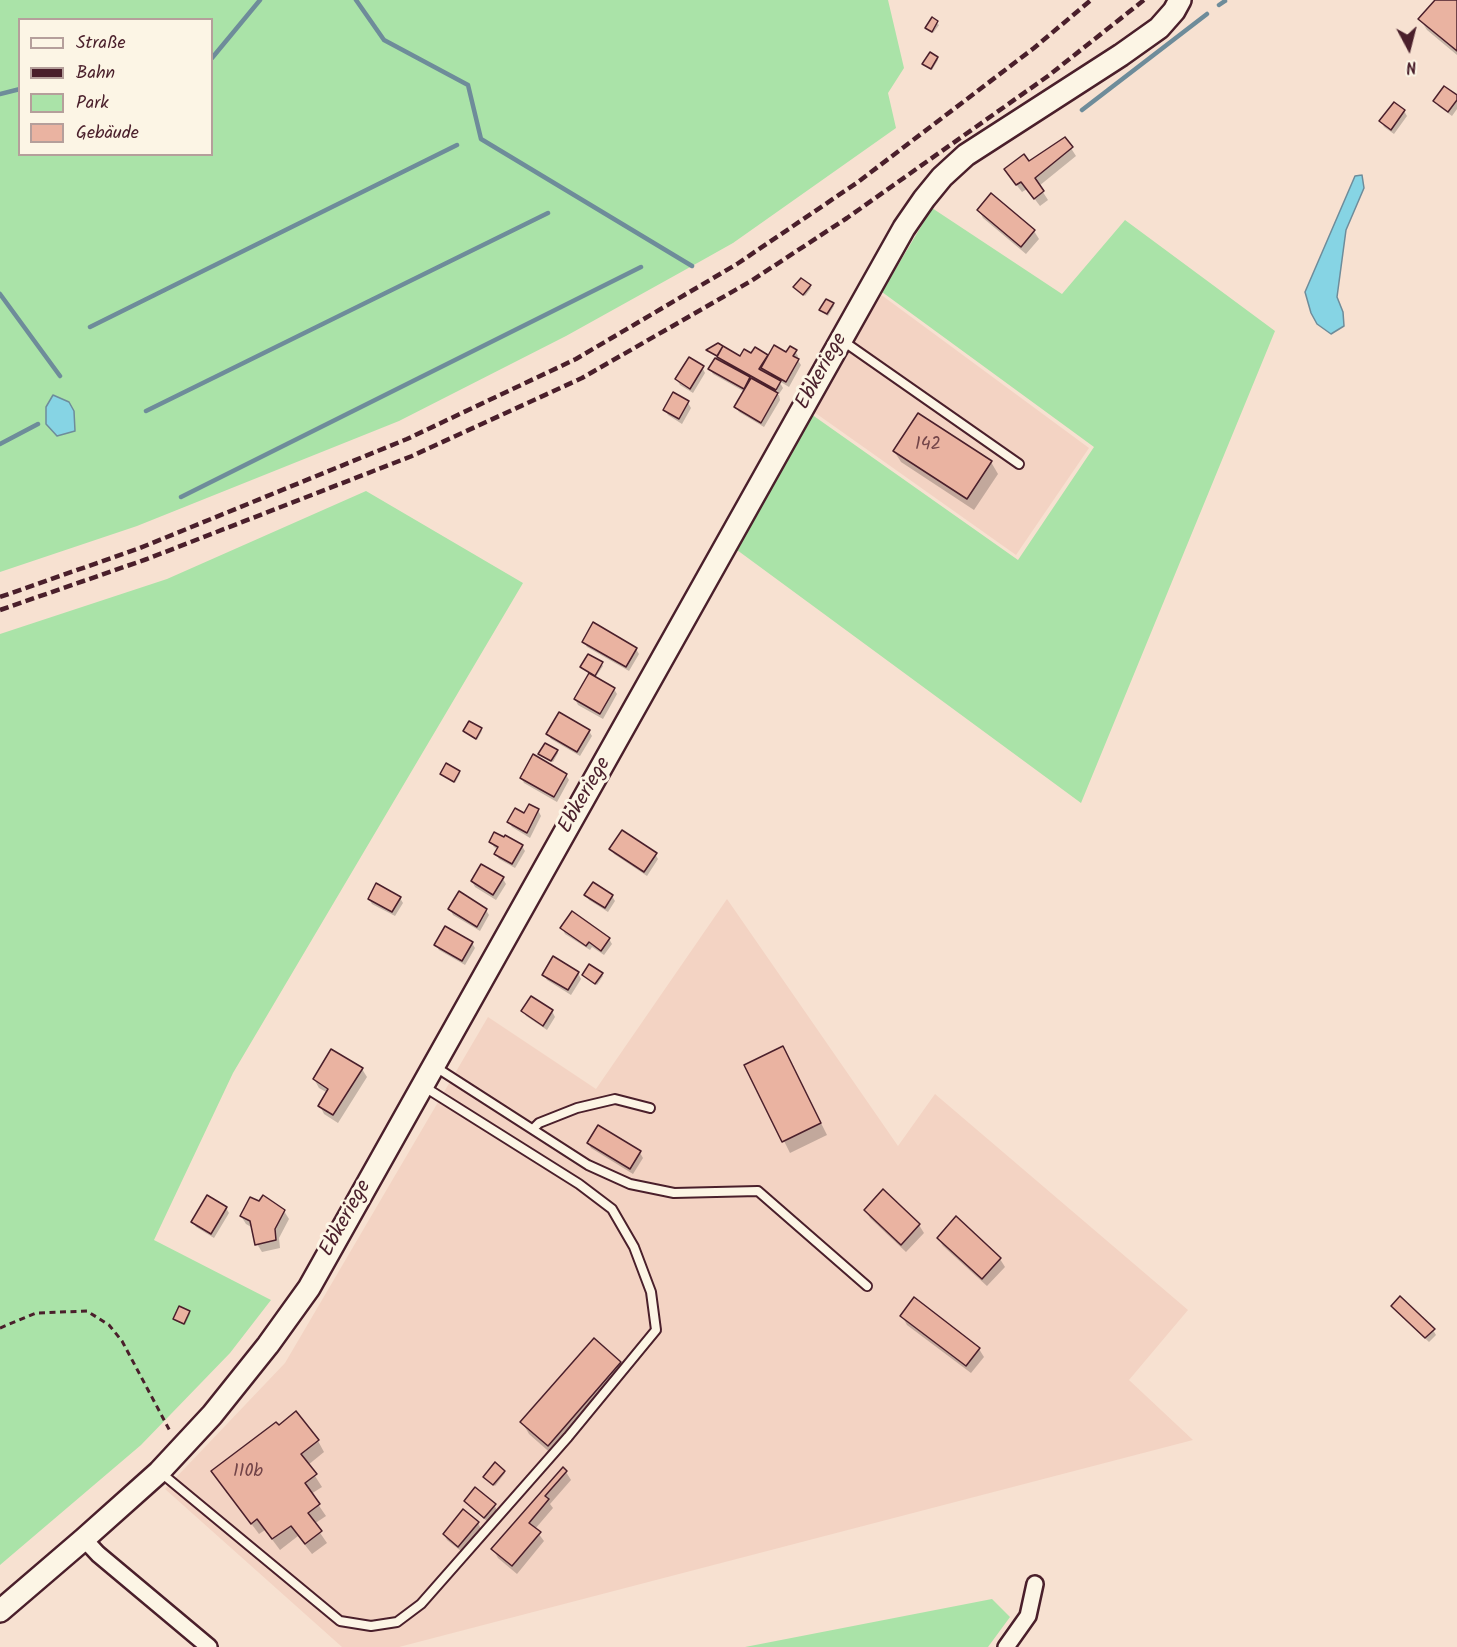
<!DOCTYPE html>
<meta charset="utf-8">
<style>
body{margin:0}
#map{position:relative;width:1457px;height:1647px;overflow:hidden;background:#f7e1d1;font-family:Kalam,sans-serif}
canvas{display:block}
.legend{position:absolute;left:18px;top:18px;width:195px;height:138px;box-sizing:border-box;background:#fcf5e5;border:2px solid #b59f9b;margin:0;padding:8px 10px;list-style:none;font-size:18px;color:#4a1f2b}
.legend li{display:flex;align-items:center;gap:12px;height:30px}
.legend b{width:30px;border:2px solid #b59f9b}
.north{position:absolute;left:1379px;top:18px;width:60px;height:60px;-webkit-text-stroke:4px #fcf5e5;paint-order:stroke;rotate:173deg;font-size:16px;font-weight:700;line-height:24px;text-align:center;color:#4a1f2b}
.north::after{content:'';display:block;margin:auto;width:21px;height:27px;background:#4a1f2b;clip-path:polygon(50% 0,100% 100%,50% 72%,0 100%)}
</style>
<div id="map">
<canvas width="1457" height="1647"></canvas>
<ul class="legend">
<li><b style="height:8px;background:#fcf5e5"></b>Straße</li>
<li><b style="height:8px;background:#4a1f2b"></b>Bahn</li>
<li><b style="height:16px;background:#aae3a8"></b>Park</li>
<li><b style="height:16px;background:#eab3a1"></b>Gebäude</li>
</ul>
<div class="north">N</div>
</div>
<script>
const context = document.querySelector('canvas').getContext('2d');
context.lineJoin = 'round';
function fill(path, color) { context.fillStyle = color; context.fill(path, 'evenodd'); }
const poly = rows => new Path2D(rows.map(r => 'M' + r).join(''));
function stroke(path, color, width, dash) { context.strokeStyle = color; context.lineWidth = width; context.lineCap = dash ? 'butt' : 'round'; context.setLineDash(dash || []); context.stroke(path); }
function write(font, color, halo, rows, align = 'center') {
  context.font = font + ' Kalam,sans-serif'; context.lineWidth = 6; context.setLineDash([]); context.textBaseline = 'middle'; context.strokeStyle = halo; context.fillStyle = color; for (const [text, x, y, turn = 0] of rows) {
    context.save(); context.translate(x, y); context.rotate((+turn || 0) * Math.PI / 180); context.textAlign = isNaN(turn) ? turn : align; if (halo) context.strokeText(text, 0, 0); context.fillText(text, 0, 0); context.restore();
  }
}
const built = poly([
 [880,294,1089,448,1016,555,814,412],
 [727,899,898,1146,935,1094,1188,1310,1129,1380,1193,1440,399,1647,342,1647,165,1489,285,1363,488,1017,596,1089]
]);
const green = poly([
 [0,0,888,0,904,68,888,93,896,128,733,243,692,266,566,336,399,421,137,526,0,572],
 [20,20,212,20,212,154,20,154],
 [932,208,1062,294,1125,220,1275,331,1081,803,737,550,811,414,1018,560,1094,447,882,292],
 [366,491,523,583,233,1073,154,1240,271,1300,230,1353,141,1445,0,1565,0,634,167,579],
 [992,1599,1010,1617,988,1647,745,1647]
]);
const water = poly([
 [1362,175,1364,188,1346,230,1337,297,1343,312,1344,326,1331,334,1317,324,1311,313,1305,292,1355,176,1362,175],
 [53,395,69,402,74,411,75,431,57,436,46,424,46,407,53,395]
]);
const shadow = poly([
 [1437,0,1457,0,1457,55,1427,30,1420,19],
 [932,19,939,25,933,33,928,30],
 [937,58,938,60,932,70,924,64],
 [1457,97,1457,109,1452,116,1438,106,1435,101],
 [1394,104,1404,111,1407,116,1394,134,1384,127,1381,121],
 [1065,139,1076,156,1039,186,1048,200,1040,206,1027,189,1022,192,1011,178,1028,163],
 [979,210,1034,231,1039,239,1026,254,983,218],
 [809,286,811,288,805,296,795,288],
 [832,304,834,306,828,316,822,312,821,310],
 [722,347,723,350,740,358,752,355,755,349,769,357,795,351,798,356,797,359,801,365,789,387,779,381,783,388,779,394,773,383,771,384,777,395,779,395,780,400,764,427,739,412,736,407,745,392,713,374,710,369,724,364,719,356,708,351],
 [702,367,705,373,693,393,680,385,677,380],
 [688,403,691,408,682,424,668,415,665,410],
 [918,415,991,462,998,474,974,510,901,462,894,451],
 [584,642,636,649,639,654,629,671,587,647],
 [601,663,603,666,595,678,614,689,617,694,603,719,578,705,575,699,590,673,582,667],
 [481,729,482,731,477,740,464,731],
 [589,731,592,736,580,756,551,739,548,734],
 [557,751,558,753,553,762,541,756],
 [459,772,460,774,455,783,441,774],
 [566,775,569,780,557,802,524,783,521,778],
 [538,810,541,816,530,838,512,827,509,822],
 [491,842,522,846,525,851,515,868,499,859,496,854,498,850,494,847],
 [611,849,655,854,658,859,647,876,614,854],
 [482,866,503,879,506,884,496,900,475,887,472,881],
 [459,894,486,910,489,915,480,931,453,915,450,909],
 [586,895,612,896,615,901,608,912,589,900],
 [400,898,403,903,395,916,372,904,369,899],
 [562,928,609,939,612,944,604,955,592,947,590,950,565,934],
 [472,943,475,948,465,965,439,950,436,945],
 [554,958,578,973,581,979,571,995,547,980,544,975],
 [601,974,603,976,597,985,584,975],
 [532,998,552,1011,555,1017,547,1030,526,1016,523,1011],
 [789,1059,827,1135,790,1153,746,1065],
 [362,1069,367,1077,338,1123,324,1114,320,1106,328,1093,319,1088,314,1079],
 [588,1143,640,1153,643,1158,633,1174,591,1148],
 [883,1191,919,1225,924,1233,906,1252,870,1218,866,1210],
 [226,1208,229,1213,214,1238,196,1227,193,1222],
 [284,1211,289,1219,279,1238,280,1248,262,1252,257,1244,253,1228,246,1224,241,1216],
 [938,1238,1000,1259,1005,1267,987,1286,943,1246],
 [1393,1306,1433,1330,1436,1335,1429,1342,1396,1311],
 [189,1312,190,1314,185,1325,176,1321,175,1319],
 [902,1316,979,1349,984,1357,971,1373,907,1325],
 [594,1340,620,1363,627,1374,555,1457,529,1434,522,1422],
 [279,1427,318,1441,324,1452,308,1465,322,1487,311,1494,326,1516,314,1524,327,1543,312,1554,298,1536,280,1550,265,1530,259,1534,220,1482],
 [504,1471,505,1473,495,1486,486,1479],
 [566,1472,571,1480,550,1504,553,1508,535,1529,544,1541,517,1574,498,1558,493,1549],
 [466,1501,494,1505,497,1510,488,1522,469,1506],
 [478,1523,481,1529,461,1551,447,1540,444,1534]
]);
const stream = poly([
 [356,0,384,40,468,85,481,139,692,266],
 [1219,5,1225,1],
 [212,58,260,0],
 [0,94,20,89],
 [1082,110,1207,14],
 [0,294,60,376],
 [90,327,457,145],
 [146,411,548,213],
 [0,444,38,424],
 [181,497,641,267]
]);
const building = poly([
 [1435,0,1457,0,1457,51,1418,19,1435,0],
 [932,17,938,21,932,32,925,28,932,17],
 [930,52,938,57,931,69,922,64,930,52],
 [1444,86,1457,95,1457,100,1448,112,1433,101,1444,86],
 [1394,102,1405,110,1391,130,1379,121,1394,102],
 [1065,137,1073,147,1035,178,1044,191,1034,199,1021,182,1016,185,1004,169,1024,154,1029,161,1065,137],
 [991,193,1035,230,1021,247,977,210,991,193],
 [801,278,811,285,803,295,793,287,801,278],
 [826,299,834,303,827,314,819,310,826,299],
 [718,343,723,346,717,356,706,350,718,343],
 [774,345,786,352,790,346,797,350,793,356,799,359,786,382,761,368,774,345],
 [723,346,740,356,744,349,751,353,755,347,768,355,759,369,781,381,776,390,717,357,723,346],
 [689,357,704,366,690,389,675,379,689,357],
 [715,358,750,377,744,389,708,369,715,358],
 [751,378,778,393,761,423,734,407,751,378],
 [673,392,689,401,679,419,663,410,673,392],
 [918,413,992,461,967,499,893,451,918,413],
 [593,622,637,648,626,667,582,642,593,622],
 [588,654,603,662,595,676,580,667,588,654],
 [589,673,615,688,600,714,574,699,589,673],
 [559,712,590,730,577,752,546,734,559,712],
 [469,721,482,728,476,739,463,731,469,721],
 [545,743,558,750,551,761,538,754,545,743],
 [533,754,567,774,554,797,520,778,533,754],
 [446,763,460,771,454,782,440,774,446,763],
 [529,804,539,809,527,833,507,822,515,808,524,813,529,804],
 [622,830,657,853,644,872,609,849,622,830],
 [494,832,504,837,505,835,523,845,512,864,494,854,498,847,489,842,494,832],
 [481,864,504,877,493,895,471,881,481,864],
 [593,882,613,895,605,908,584,895,593,882],
 [376,883,401,897,392,912,368,899,376,883],
 [459,891,487,909,477,927,448,909,459,891],
 [572,911,610,938,601,951,589,942,586,946,560,928,572,911],
 [445,926,473,942,462,961,434,945,445,926],
 [553,956,579,972,568,990,542,975,553,956],
 [589,964,603,973,595,984,582,975,589,964],
 [531,996,553,1010,543,1026,521,1011,531,996],
 [783,1046,821,1123,782,1142,744,1065,783,1046],
 [331,1049,363,1068,333,1115,318,1106,328,1089,313,1079,331,1049],
 [598,1125,641,1151,630,1169,587,1143,598,1125],
 [883,1189,920,1224,901,1245,864,1210,883,1189],
 [207,1195,227,1207,211,1234,191,1222,207,1195],
 [263,1195,285,1210,275,1229,276,1240,255,1245,250,1221,240,1216,250,1197,259,1201,263,1195],
 [956,1216,1001,1258,982,1279,937,1238,956,1216],
 [1400,1296,1435,1329,1425,1338,1391,1306,1400,1296],
 [914,1297,980,1348,966,1366,900,1316,914,1297],
 [179,1306,190,1311,184,1324,173,1319,179,1306],
 [594,1338,621,1362,548,1446,520,1422,594,1338],
 [296,1411,319,1440,301,1454,317,1474,305,1483,320,1504,308,1513,322,1531,305,1544,291,1526,272,1539,257,1519,251,1524,211,1471,276,1422,279,1425,296,1411],
 [495,1462,505,1471,493,1485,483,1477,495,1462],
 [563,1467,567,1471,545,1496,549,1499,529,1523,541,1532,512,1566,491,1549,563,1467],
 [475,1487,496,1504,484,1518,464,1501,475,1487],
 [463,1509,479,1522,458,1547,443,1534,463,1509]
]);
const path = poly([
 [0,1328,36,1313,87,1311,109,1325,122,1341,171,1433]
]);
const lane = poly([
 [843,341,1019,464],
 [434,1066,588,1165,630,1184,674,1193,758,1191,867,1286],
 [533,1129,539,1123,577,1108,615,1099,650,1108],
 [160,1472,340,1621,371,1626,397,1622,421,1604,568,1437,656,1330,651,1292,634,1247,612,1209,579,1184,423,1086]
]);
const street = poly([
 [84,1539,98,1554,209,1647],
 [1006,1647,1028,1616,1035,1584]
]);
const secondary = poly([
 [0,1611,84,1539,159,1472,212,1415,268,1345,309,1288,904,228,924,199,942,177,966,155,1121,55,1159,28,1174,11,1180,0]
]);
const rail = poly([
 [0,597,140,548,407,439,576,359,737,264,858,182,1034,48,1091,0],
 [0,610,147,559,412,456,582,378,751,281,847,218,1048,76,1144,0]
]);
const numberNames = [
 ["142",928,446],
 ["110b",248,1473]
];
const streetNames = [
 ["Ebkeriege",823,372,-61],
 ["Ebkeriege",586,796,-60],
 ["Ebkeriege",347,1219,-61]
];
fill(built, '#f3d3c3');
fill(green, '#aae3a8');
fill(water, '#86d4e4');
stroke(water, '#6e8c9a', 1.5);
fill(shadow, '#0003');
stroke(stream, '#6e8c9a', 4.5);
fill(building, '#eab3a1');
stroke(building, '#4a1f2b', 1.5);
stroke(lane, '#4a1f2b', 12);
stroke(street, '#4a1f2b', 20);
stroke(secondary, '#4a1f2b', 26);
stroke(path, '#4a1f2b', 3, [6, 4.5]);
stroke(lane, '#fcf5e5', 8);
stroke(street, '#fcf5e5', 15);
stroke(secondary, '#fcf5e5', 21);
stroke(rail, '#4a1f2b', 4.5, [9, 4.5]);
write('18px', '#724448', null, numberNames);
write('21px', '#4a1f2b', '#fcf5e5', streetNames);
</script>
